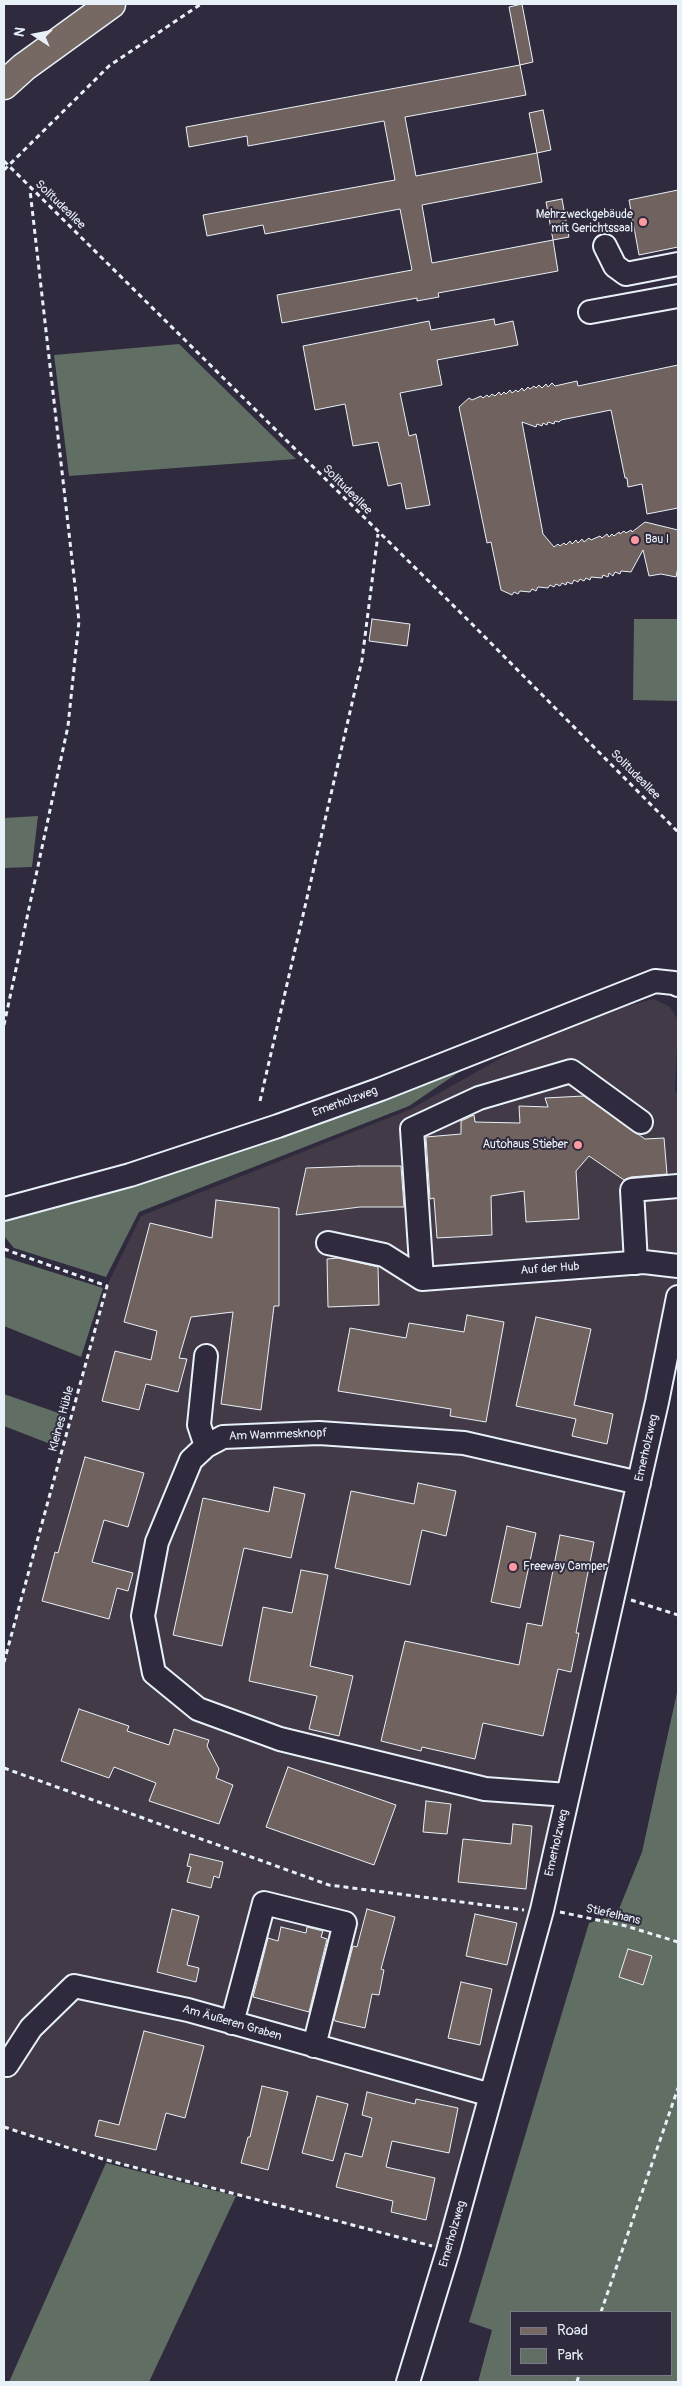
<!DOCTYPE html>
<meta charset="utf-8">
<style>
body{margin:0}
#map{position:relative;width:682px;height:2386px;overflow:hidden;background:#2f2a3d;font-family:Pangolin,sans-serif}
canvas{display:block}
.frame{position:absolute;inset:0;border:5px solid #e8f1f8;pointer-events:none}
.legend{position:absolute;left:510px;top:2311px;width:162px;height:65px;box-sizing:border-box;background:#2f2a3d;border:1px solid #797a88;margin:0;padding:6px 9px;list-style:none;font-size:15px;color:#e8f1f8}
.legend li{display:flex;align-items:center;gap:10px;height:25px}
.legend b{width:25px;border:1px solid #797a88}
.north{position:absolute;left:10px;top:10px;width:50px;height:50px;-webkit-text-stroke:4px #2f2a3d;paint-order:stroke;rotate:281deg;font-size:14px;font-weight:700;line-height:20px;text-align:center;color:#e8f1f8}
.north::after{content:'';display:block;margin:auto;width:18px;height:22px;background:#e8f1f8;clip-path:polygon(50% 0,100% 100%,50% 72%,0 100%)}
</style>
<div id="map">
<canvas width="682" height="2386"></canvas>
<div class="frame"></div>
<ul class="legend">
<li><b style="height:6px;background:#766964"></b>Road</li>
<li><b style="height:14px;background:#606e64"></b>Park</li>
</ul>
<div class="north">N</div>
</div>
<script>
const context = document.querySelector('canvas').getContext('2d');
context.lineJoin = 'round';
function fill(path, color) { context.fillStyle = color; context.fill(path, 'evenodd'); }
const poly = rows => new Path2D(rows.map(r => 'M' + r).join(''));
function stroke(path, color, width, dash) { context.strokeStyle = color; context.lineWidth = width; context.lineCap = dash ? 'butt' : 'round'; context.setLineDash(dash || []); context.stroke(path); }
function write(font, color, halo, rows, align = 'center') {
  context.font = font + ' Pangolin,sans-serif'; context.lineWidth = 4; context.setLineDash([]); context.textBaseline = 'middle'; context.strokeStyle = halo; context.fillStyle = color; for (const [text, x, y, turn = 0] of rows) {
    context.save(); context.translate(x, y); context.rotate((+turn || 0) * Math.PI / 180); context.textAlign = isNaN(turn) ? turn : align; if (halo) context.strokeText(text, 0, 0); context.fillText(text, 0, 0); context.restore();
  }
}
const built = poly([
 [654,999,670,1007,678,1020,675,1090,678,1097,678,1297,448,2251,103,2159,4,2127,4,1662,107,1286,141,1216,411,1109,524,1045,620,1008]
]);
const green = poly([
 [179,344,296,459,69,476,54,355],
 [634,619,678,619,678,701,633,700],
 [38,816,32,867,4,868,4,818],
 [465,1068,409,1106,139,1212,106,1277,14,1248,4,1236,4,1216,145,1181],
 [4,1257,103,1288,81,1357,4,1326],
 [4,1394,67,1416,58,1447,4,1426],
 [678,1688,678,2382,478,2382,492,2330,469,2322,589,1923,617,1914,642,1852],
 [511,2312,671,2312,671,2375,511,2375],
 [106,2163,236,2196,149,2382,9,2382]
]);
const building = poly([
 [522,4,533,62,520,65,509,7,522,4],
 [520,65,526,95,405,117,416,176,537,153,542,182,422,205,432,263,553,240,558,271,438,293,439,297,417,301,417,298,282,323,277,295,412,270,400,209,265,234,263,225,207,236,203,215,395,180,384,121,248,146,247,136,189,147,186,127,520,65],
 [543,110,551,150,537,153,529,113,543,110],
 [678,190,678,247,639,255,629,200,678,190],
 [562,199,569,237,553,240,546,202,562,199],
 [494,319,495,325,513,321,518,345,437,360,442,385,400,393,409,436,416,434,430,505,406,509,401,483,388,486,378,442,353,446,345,404,315,410,303,346,429,321,431,330,494,319],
 [678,365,678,508,647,514,642,484,628,487,627,478,625,478,611,410,561,420,559,422,555,421,554,424,548,422,547,425,543,423,542,426,537,424,536,427,522,422,543,534,554,547,558,544,560,546,564,543,566,545,570,541,572,544,576,540,578,543,582,539,584,542,589,538,591,540,600,536,602,538,607,534,609,537,612,534,614,536,619,532,620,534,624,531,626,533,631,530,632,532,645,522,678,530,678,567,676,577,661,574,649,576,643,550,631,572,621,571,620,574,615,572,613,576,609,573,608,577,603,575,602,578,591,577,590,580,586,578,584,581,580,579,578,582,574,580,572,584,567,582,566,585,562,583,560,586,556,584,554,587,550,585,548,588,538,587,536,591,532,589,530,592,520,591,518,594,514,592,512,595,501,590,491,542,487,543,459,407,469,398,472,400,481,396,483,398,487,395,489,397,492,394,495,396,499,392,501,395,504,392,506,394,510,390,512,393,516,390,518,392,522,388,524,391,528,387,530,389,534,386,536,388,539,385,542,388,546,384,548,387,552,383,555,386,577,381,578,386,678,365],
 [372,619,410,624,407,646,369,641,372,619],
 [584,1096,645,1139,664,1138,667,1174,631,1177,624,1180,589,1156,576,1171,579,1219,526,1222,524,1191,491,1196,492,1235,437,1238,434,1198,430,1199,426,1137,461,1134,461,1121,474,1115,475,1122,520,1123,519,1106,548,1107,545,1098,584,1096],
 [359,1166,401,1166,404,1207,360,1207,296,1215,306,1168,359,1166],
 [216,1200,279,1208,279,1306,274,1306,261,1410,221,1404,233,1312,191,1317,179,1358,187,1359,178,1392,146,1384,139,1410,102,1401,115,1351,151,1360,157,1331,124,1322,150,1223,212,1238,216,1200],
 [338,1258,378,1267,379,1305,328,1307,327,1259,338,1258],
 [467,1315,504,1322,486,1422,450,1416,451,1409,338,1391,350,1328,406,1338,409,1323,464,1332,467,1315],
 [536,1317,591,1329,574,1405,613,1414,607,1444,572,1436,576,1419,516,1406,536,1317],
 [85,1457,144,1473,128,1527,104,1520,92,1562,133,1573,128,1591,117,1588,109,1619,42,1601,55,1552,58,1553,85,1457],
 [418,1483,456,1491,446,1536,422,1530,410,1585,335,1568,351,1491,414,1504,418,1483],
 [274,1487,305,1494,291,1558,244,1548,222,1646,173,1635,203,1498,269,1512,274,1487],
 [507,1526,536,1533,520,1608,491,1602,507,1526],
 [560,1535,594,1542,576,1633,579,1633,571,1672,558,1669,543,1736,483,1723,475,1759,422,1747,421,1751,381,1741,405,1641,519,1665,527,1623,542,1626,560,1535],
 [301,1570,328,1575,310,1666,353,1676,339,1736,309,1729,317,1696,249,1681,263,1607,292,1613,301,1570],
 [79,1709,129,1726,127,1731,169,1745,174,1729,209,1740,207,1746,219,1769,216,1778,233,1785,219,1824,149,1801,156,1783,114,1767,109,1778,61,1761,79,1709],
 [288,1767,396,1805,374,1865,266,1827,288,1767],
 [426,1801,451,1804,447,1834,423,1832,426,1801],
 [513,1824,532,1826,526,1889,458,1882,463,1839,511,1844,513,1824],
 [190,1854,223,1862,219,1878,214,1876,211,1888,187,1882,191,1867,187,1866,190,1854],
 [172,1909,199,1916,187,1965,199,1968,196,1982,157,1972,172,1909],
 [367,1909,395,1917,381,1969,384,1970,379,1995,372,1994,365,2028,335,2021,334,2019,353,1946,357,1947,367,1909],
 [475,1914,517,1923,507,1965,466,1956,475,1914],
 [281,1927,306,1933,307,1927,323,1931,321,1937,327,1939,309,2012,253,1997,268,1938,278,1941,281,1927],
 [628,1949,652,1956,643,1985,619,1977,628,1949],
 [461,1982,492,1989,480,2045,448,2038,461,1982],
 [144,2031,204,2046,185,2118,166,2113,156,2150,95,2136,99,2120,119,2125,144,2031],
 [262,2086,288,2092,268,2170,241,2163,248,2137,250,2137,262,2086],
 [367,2092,415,2104,416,2099,458,2108,449,2153,392,2141,386,2167,435,2178,426,2220,391,2212,393,2201,336,2187,345,2153,362,2157,372,2118,362,2115,367,2092],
 [317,2096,348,2104,333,2161,302,2153,317,2096]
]);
const path = poly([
 [4,161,472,624,678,832],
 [4,170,109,66,201,4],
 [4,1025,68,726,79,621,30,190],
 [260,1101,362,660,378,534],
 [4,1249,107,1286,4,1662],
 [631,1600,678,1615],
 [4,1768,329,1885,524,1910],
 [560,1912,626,1926,678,1942],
 [4,2127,103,2159,432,2246],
 [601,2312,678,2088],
 [577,2382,579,2375]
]);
const minor = poly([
 [605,246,615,266,626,274,678,264],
 [590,312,678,296],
 [4,1209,130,1175,278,1126,381,1089,655,981,674,983,678,985],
 [328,1243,384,1255,422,1279,412,1129,479,1098,571,1071,641,1122],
 [636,1263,632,1190,678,1186],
 [422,1279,644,1262,678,1266],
 [206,1356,199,1425,206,1446],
 [568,1795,485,1789,280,1739,198,1709,154,1673,143,1616,157,1542,191,1460,206,1446,223,1437,319,1433,464,1443,639,1483],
 [232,2023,264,1903,345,1923,314,2046],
 [4,2064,7,2065,31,2028,74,1986,188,2010,491,2095],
 [408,2382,448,2251,542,1910,657,1402,678,1297]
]);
const major = poly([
 [4,85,24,67,111,4]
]);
const markers = [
 [643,222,5,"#ff9aa2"],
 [635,540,5,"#ff9aa2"],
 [578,1145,5,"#ff9aa2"],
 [513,1567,5,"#ff9aa2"]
];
const streetNames = [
 ["Solitudeallee",60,205,44],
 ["Solitudeallee",347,490,45],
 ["Solitudeallee",635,775,45],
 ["Emerholzweg",345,1102,-20],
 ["Auf der Hub",550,1269,-4],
 ["Kleines Hüble",62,1419,-75],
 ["Am Wammesknopf",278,1435,-2],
 ["Emerholzweg",647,1448,-77],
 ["Emerholzweg",557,1843,-77],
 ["Stiefelhans",613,1915,13],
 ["Am Äußeren Graben",232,2023,16],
 ["Emerholzweg",453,2234,-74]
];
const poiNames = [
 ["Mehrzweckgebäude",633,215],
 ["mit Gerichtssaal",633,229],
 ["Bau I",645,540,"left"],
 ["Autohaus Stieber",568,1145],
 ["Freeway Camper",523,1567,"left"]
];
fill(built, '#423b47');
fill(green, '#606e64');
fill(building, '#70635f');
stroke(building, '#e8f1f8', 1);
stroke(minor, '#e8f1f8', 26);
stroke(major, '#e8f1f8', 31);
stroke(path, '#e8f1f8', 3, [5, 4]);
stroke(minor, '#2f2a3d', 22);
stroke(major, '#766964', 28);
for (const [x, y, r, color] of markers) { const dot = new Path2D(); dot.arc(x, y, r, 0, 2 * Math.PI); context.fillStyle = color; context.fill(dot); stroke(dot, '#2f2a3d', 2); }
write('12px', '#e8f1f8', '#2f2a3d', streetNames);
write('12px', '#e8f1f8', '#2f2a3d', poiNames, 'right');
</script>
